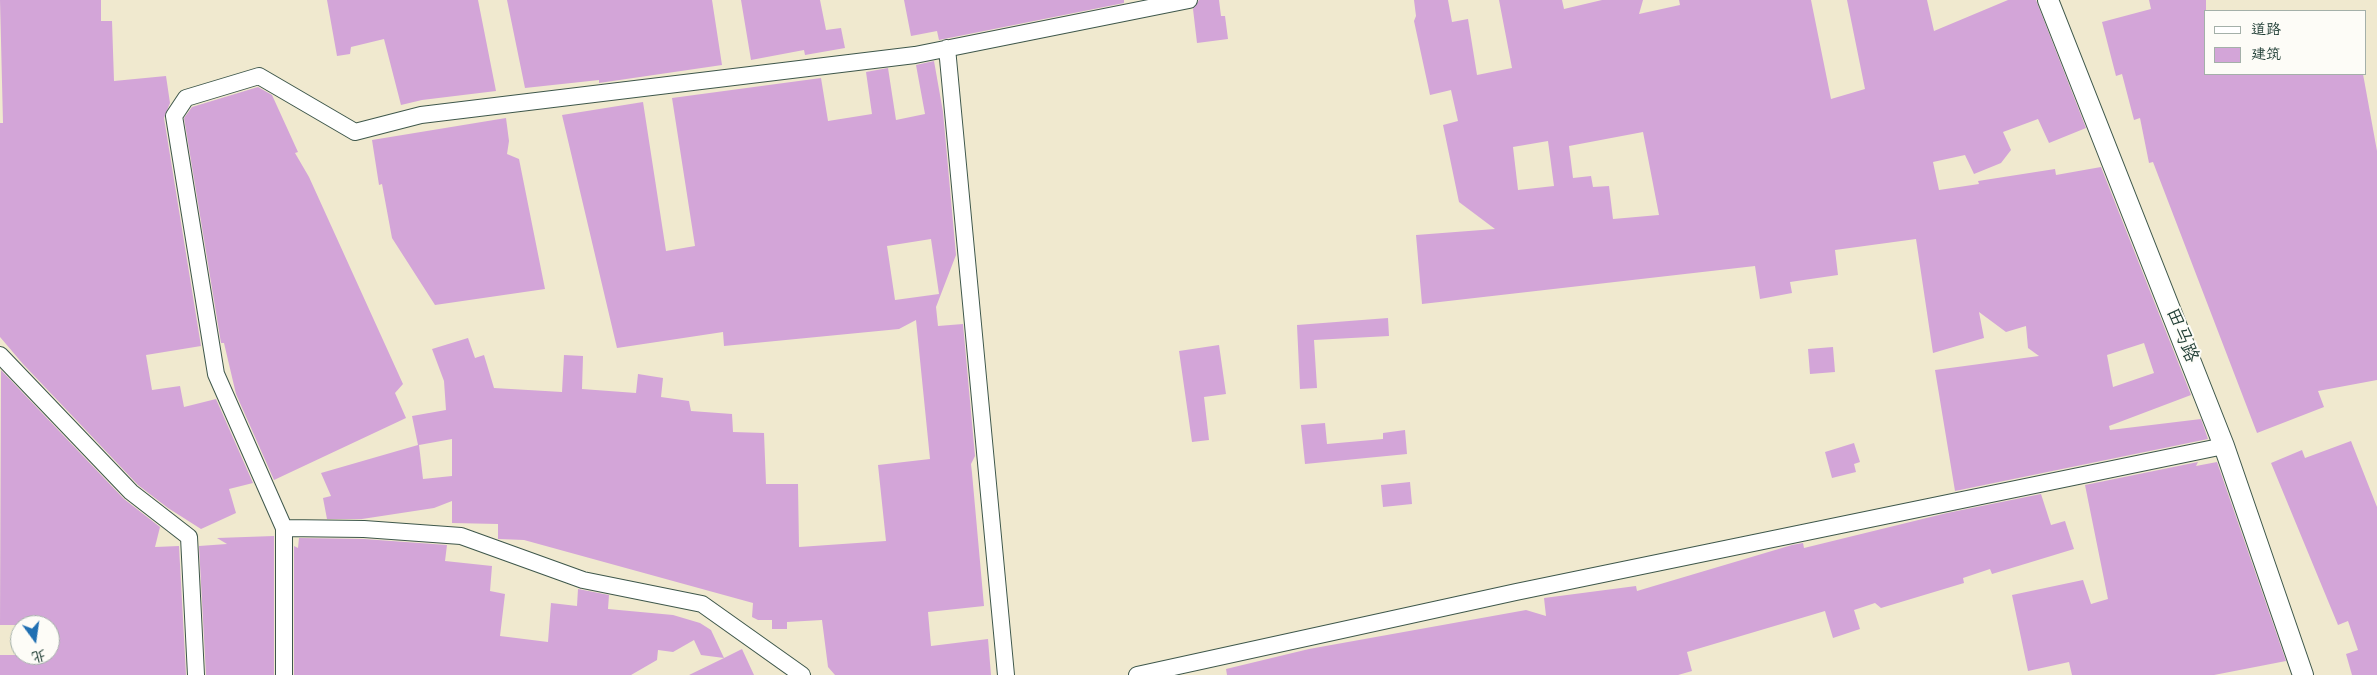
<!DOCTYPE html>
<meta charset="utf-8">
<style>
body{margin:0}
#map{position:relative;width:2377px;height:675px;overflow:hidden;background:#f0e9cf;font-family:"Gochi Hand","LXGW WenKai TC",sans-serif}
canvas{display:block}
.legend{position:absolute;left:2204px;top:10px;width:162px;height:65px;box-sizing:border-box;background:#fdfcf7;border:1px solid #a4b0a9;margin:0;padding:6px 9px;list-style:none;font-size:15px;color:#1f3d34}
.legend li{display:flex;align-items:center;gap:10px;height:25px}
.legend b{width:25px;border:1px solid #a4b0a9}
.north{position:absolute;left:10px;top:615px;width:50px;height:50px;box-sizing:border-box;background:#fdfcf7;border:1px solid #a4b0a9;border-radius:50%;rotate:166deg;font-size:14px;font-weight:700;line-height:20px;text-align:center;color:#1f3d34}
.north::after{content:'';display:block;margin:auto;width:18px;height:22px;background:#1f6fb2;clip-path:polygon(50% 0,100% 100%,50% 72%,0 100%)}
</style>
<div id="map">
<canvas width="2377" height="675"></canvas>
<ul class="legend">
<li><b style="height:6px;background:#fff"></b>道路</li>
<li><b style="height:14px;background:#d3a5d8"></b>建筑</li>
</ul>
<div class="north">北</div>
</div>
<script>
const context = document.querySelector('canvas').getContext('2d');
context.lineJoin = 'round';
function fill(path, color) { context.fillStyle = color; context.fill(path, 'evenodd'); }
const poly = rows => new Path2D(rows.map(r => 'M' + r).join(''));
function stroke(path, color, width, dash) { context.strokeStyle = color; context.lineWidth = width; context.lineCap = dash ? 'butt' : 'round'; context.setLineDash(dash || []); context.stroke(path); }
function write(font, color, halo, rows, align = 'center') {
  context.font = font + ' "Gochi Hand","LXGW WenKai TC",sans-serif'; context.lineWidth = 4; context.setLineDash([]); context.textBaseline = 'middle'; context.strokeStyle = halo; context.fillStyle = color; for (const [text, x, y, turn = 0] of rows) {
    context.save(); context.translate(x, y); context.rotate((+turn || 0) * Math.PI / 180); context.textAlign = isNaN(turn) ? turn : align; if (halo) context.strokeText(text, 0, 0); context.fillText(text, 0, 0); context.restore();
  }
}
const building = poly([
 [0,0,101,0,101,21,112,21,114,81,166,76,170,103,164,118,201,346,146,355,152,390,180,386,184,407,216,399,253,483,229,489,236,513,201,529,168,508,138,485,23,364,0,337,0,123,3,123],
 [327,0,478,0,496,91,422,100,401,105,384,39,351,47,350,54,337,56],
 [507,0,712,0,722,65,599,83,599,80,525,88],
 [741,0,820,0,826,30,841,28,845,48,805,55,804,50,751,60],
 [904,0,1124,0,1124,3,939,40,937,31,911,36],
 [1199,0,1219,0,1221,16,1225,16,1228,39,1197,43,1193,9],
 [1414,0,1448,0,1452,22,1468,19,1477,75,1512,68,1499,0,1562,0,1564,9,1602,0,1643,0,1639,14,1680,5,1679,0,1811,0,1831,99,1865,89,1847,0,1927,0,1934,31,2008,0,2036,0,2086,128,2049,143,2038,119,2003,132,2011,150,2001,163,1974,174,1965,155,1933,162,1939,190,1979,184,1978,181,2055,169,2056,175,2101,167,2191,395,2109,426,2110,430,2201,419,2208,439,1955,491,1935,370,2039,356,2028,348,2026,326,2006,332,1979,312,1984,338,1933,353,1916,239,1835,250,1838,275,1790,282,1792,293,1760,299,1755,266,1422,304,1416,235,1495,229,1459,202,1443,125,1458,121,1451,90,1430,95,1414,21,1416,16],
 [1643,132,1659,215,1613,219,1609,186,1593,187,1591,176,1573,178,1569,146],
 [1548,141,1554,186,1518,190,1513,147],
 [2144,343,2154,373,2113,387,2107,355],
 [2149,0,2206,0,2206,74,2363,74,2377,151,2377,380,2318,391,2324,407,2257,433,2153,162,2149,163,2140,118,2134,120,2122,74,2116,76,2102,22,2151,9],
 [934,61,943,112,956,255,936,307,938,326,963,324,975,456,971,464,972,473,984,606,928,612,931,646,988,639,991,675,835,675,828,667,822,620,787,622,787,629,772,629,772,620,758,620,752,617,753,603,524,540,499,539,498,539,498,524,452,523,452,501,434,508,362,519,327,519,323,498,331,496,321,473,418,445,412,416,446,410,444,381,432,349,468,338,475,358,484,355,494,388,562,392,564,355,583,356,582,389,636,393,638,374,663,378,661,397,689,401,691,411,732,414,733,432,764,433,766,484,798,484,799,547,886,541,878,465,930,459,916,320,899,329,724,346,723,332,617,348,562,115,643,102,666,251,695,246,672,98,821,78,828,121,872,114,866,72,888,68,896,120,925,114,916,65],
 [931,239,939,294,895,300,887,246],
 [452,439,452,476,423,479,419,445],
 [258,87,272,95,298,152,295,153,309,177,403,384,395,393,406,418,274,480,236,394,224,343,221,343,184,118,192,107],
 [506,118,509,141,507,154,519,159,545,289,435,305,392,238,382,184,379,185,372,140],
 [1388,318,1389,336,1314,340,1317,388,1300,389,1297,325],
 [1219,345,1226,394,1204,397,1209,440,1192,442,1179,351],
 [1833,347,1835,372,1810,374,1808,349],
 [1,370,124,499,160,527,155,547,179,546,186,675,0,675,0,655,50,655,50,625,0,625],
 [1325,423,1327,444,1383,439,1383,433,1405,430,1407,454,1305,464,1301,425],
 [2351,441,2377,507,2377,675,2352,675,2346,654,2358,650,2348,621,2338,625,2271,463,2302,450,2305,458],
 [1854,443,1860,462,1854,464,1856,472,1832,478,1825,452],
 [2198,462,2196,466,2217,462,2286,661,2214,675,2072,675,2069,662,2028,671,2012,595,2083,580,2091,604,2108,599,2085,485],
 [1410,482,1412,504,1383,507,1381,485],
 [2041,494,2051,525,2065,521,2074,549,1992,574,1990,569,1963,578,1964,583,1881,608,1875,603,1854,610,1860,629,1833,638,1825,611,1687,652,1692,671,1678,675,1227,675,1226,669,1309,649,1526,610,1546,616,1544,598,1636,586,1637,591,1792,545,1803,543,1804,548,1947,513],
 [274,536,274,675,206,675,199,546,227,544,217,538],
 [299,538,364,539,447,545,445,561,492,566,490,591,505,594,500,636,548,642,551,603,577,606,578,589,609,595,608,609,673,615,700,623,711,630,724,658,742,649,754,675,689,675,724,658,701,655,694,640,673,652,658,650,657,660,631,675,294,675,294,546,298,548]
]);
const minor = poly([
 [947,48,1006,675],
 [0,355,131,492,189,537,196,675],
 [284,528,364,529,461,536,583,580,702,604,802,675],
 [284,675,284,528,216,374,174,116,186,98,259,76,355,132,421,115,915,55,1189,0],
 [1137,675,1516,592,2224,446]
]);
const tertiary = poly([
 [2048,0,2224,446,2303,675]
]);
const streetNames = [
 ["田马路",2180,336,68]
];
fill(building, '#d3a5d8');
stroke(minor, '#3e574b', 18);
stroke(tertiary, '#3e574b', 22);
stroke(minor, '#fff', 16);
stroke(tertiary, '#fff', 20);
write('19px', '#1f3d34', '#fdfcf7', streetNames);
</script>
